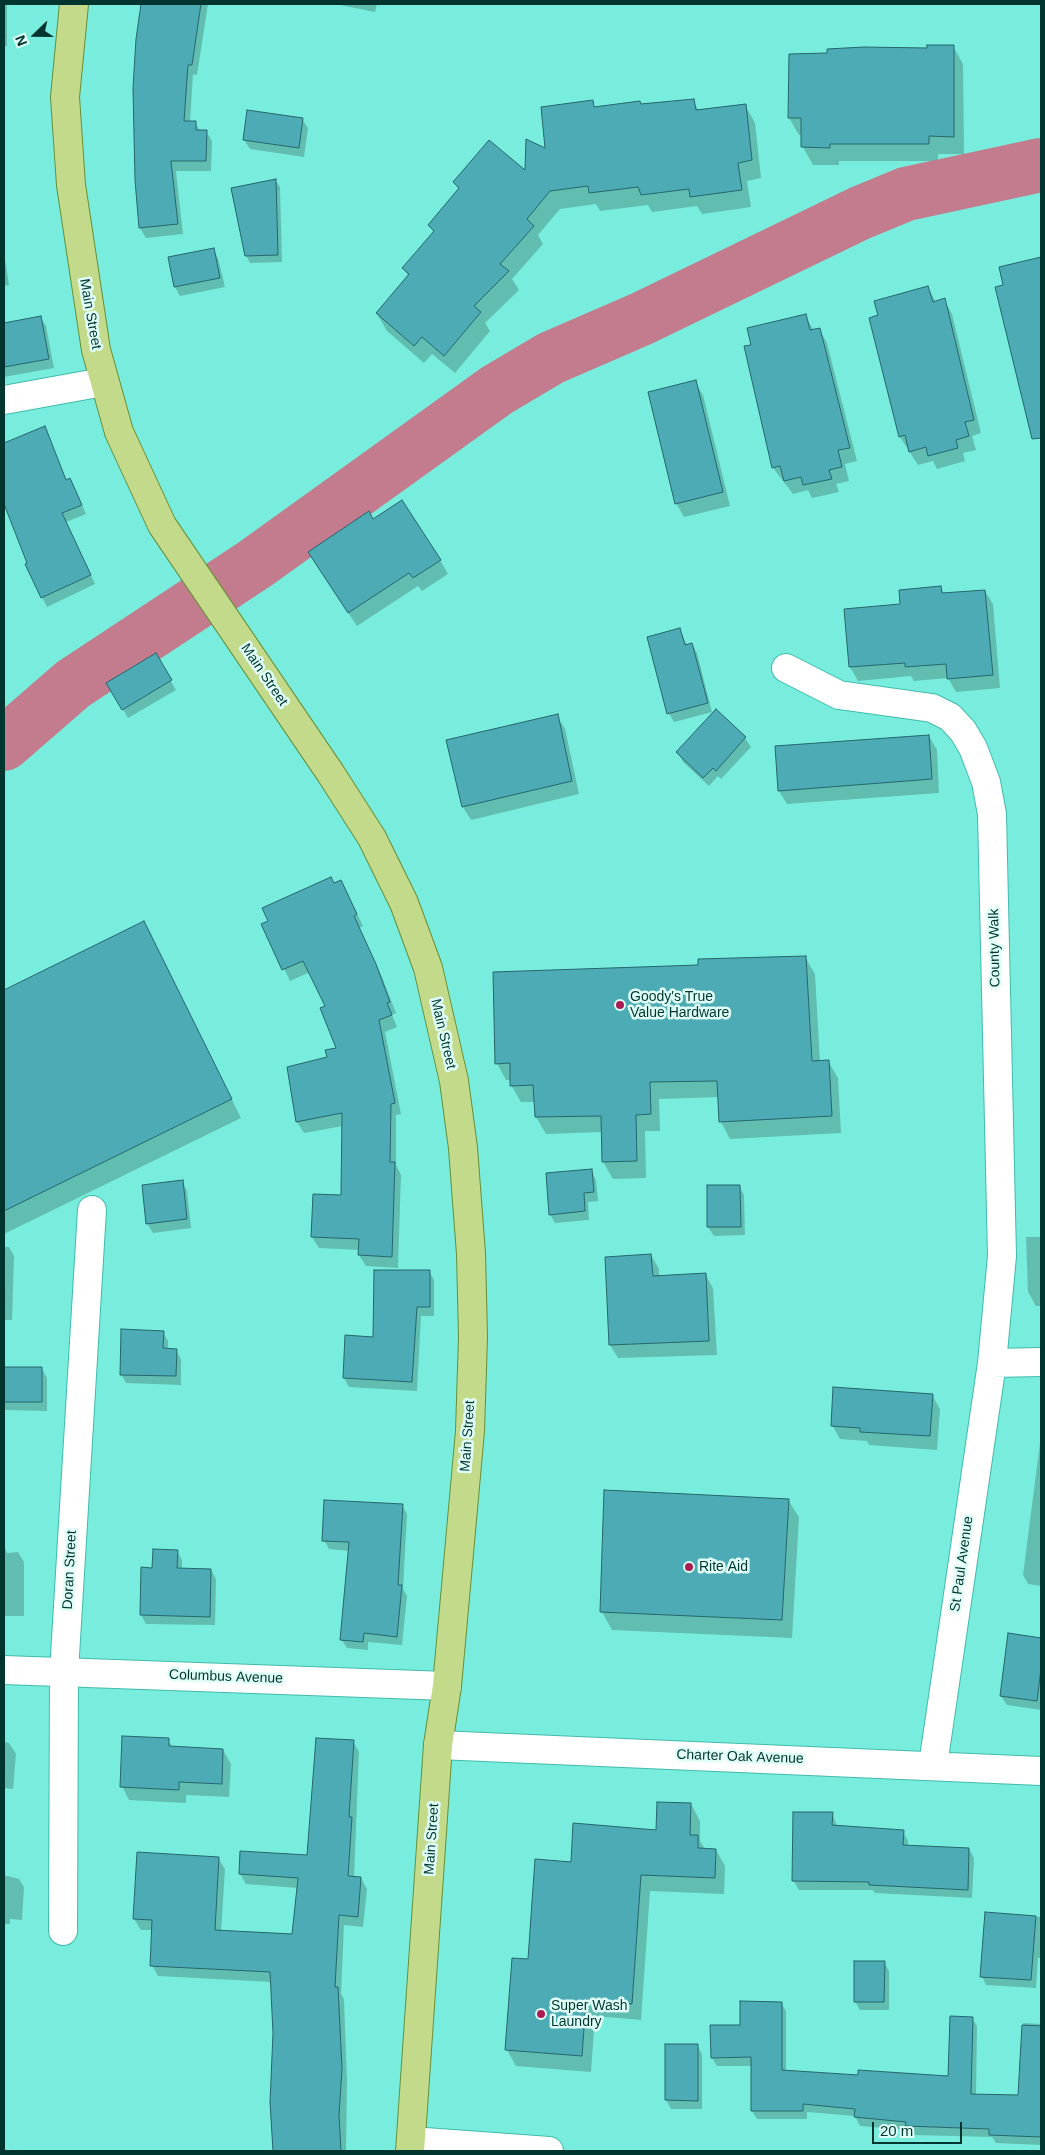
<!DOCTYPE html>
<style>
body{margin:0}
#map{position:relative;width:1045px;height:2155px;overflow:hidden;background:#79eddd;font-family:Helvetica,sans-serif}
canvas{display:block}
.frame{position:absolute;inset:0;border:5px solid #00352f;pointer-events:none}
.north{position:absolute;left:10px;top:10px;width:50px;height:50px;-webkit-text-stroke:4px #dffef8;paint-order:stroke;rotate:248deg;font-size:14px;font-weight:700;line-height:20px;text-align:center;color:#00352f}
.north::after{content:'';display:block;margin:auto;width:18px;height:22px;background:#00352f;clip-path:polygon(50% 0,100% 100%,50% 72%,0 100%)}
.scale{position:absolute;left:872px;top:2122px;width:90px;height:22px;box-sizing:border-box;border:2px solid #00352f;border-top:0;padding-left:6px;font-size:15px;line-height:18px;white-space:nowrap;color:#00352f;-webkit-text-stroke:4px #dffef8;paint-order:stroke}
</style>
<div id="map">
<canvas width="1045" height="2155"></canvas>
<div class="frame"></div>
<div class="north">N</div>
<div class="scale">20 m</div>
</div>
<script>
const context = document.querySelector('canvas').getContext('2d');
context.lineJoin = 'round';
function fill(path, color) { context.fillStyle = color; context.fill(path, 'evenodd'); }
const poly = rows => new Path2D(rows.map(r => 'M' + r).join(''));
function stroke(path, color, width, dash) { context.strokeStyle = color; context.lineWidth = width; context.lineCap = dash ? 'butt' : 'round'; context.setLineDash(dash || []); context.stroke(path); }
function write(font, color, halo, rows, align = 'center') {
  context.font = font + ' Helvetica,sans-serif'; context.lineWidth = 5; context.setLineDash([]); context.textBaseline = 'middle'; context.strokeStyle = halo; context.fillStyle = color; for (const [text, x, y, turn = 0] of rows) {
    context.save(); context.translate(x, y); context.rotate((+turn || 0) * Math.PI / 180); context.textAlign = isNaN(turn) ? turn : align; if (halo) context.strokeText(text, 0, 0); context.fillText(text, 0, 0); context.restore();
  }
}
const shadow = poly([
 [4,4,7,4,7,46,4,46],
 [142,4,208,4,197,75,193,74,190,122,195,122,200,131,206,131,212,141,211,171,176,171,183,234,146,238,140,228,137,39],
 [335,4,377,4,375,12],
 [953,46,963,64,964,154,938,154,938,161,839,161,839,165,813,165,803,147,803,135,799,135,789,118,929,49],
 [693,101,699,111,745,105,755,123,761,178,747,181,751,207,702,214,697,206,652,212,648,205,600,211,596,204,560,209,538,235,543,244,512,279,519,290,485,323,490,331,455,373,432,354,424,363,387,331,377,314,409,277,403,268,434,233,430,226,459,190,454,182,526,173,592,102,596,108],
 [302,119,308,128,304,157,250,149,244,140],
 [275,180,280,187,282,262,250,263,246,255],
 [213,249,218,258,225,287,180,296,175,287],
 [4,253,9,285,4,286],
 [1041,259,1041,429,1037,421,1000,268],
 [928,288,936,302,944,300,952,314,981,433,972,436,976,450,963,453,965,461,937,469,933,461,918,465,900,437,880,316],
 [805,315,814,331,819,329,827,343,857,461,845,464,849,481,836,484,839,492,812,498,808,490,793,494,773,468,745,347,752,346],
 [40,317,46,326,54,368,4,377,4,324],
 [695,382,703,395,730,506,684,517,676,503],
 [44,428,67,481,75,489,86,514,66,522,95,584,47,607,26,565,29,563,4,501,4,444],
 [373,520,440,560,448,574,422,591,418,586,357,626,317,566],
 [941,588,944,594,985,591,993,604,1000,688,956,692,948,678,914,681,911,676,858,681,850,667,846,610,902,605],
 [680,630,687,645,692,644,697,653,712,712,674,722,669,713],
 [155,655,176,690,128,718,108,683],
 [716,711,745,738,751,747,721,779,718,776,709,786,683,762,678,753],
 [557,716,565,729,579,794,471,820,463,807],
 [929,736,937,750,939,793,787,804,779,791],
 [334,884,347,893,363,926,359,928,382,977,396,1013,392,1015,397,1027,385,1032,401,1114,396,1115,396,1165,401,1175,398,1268,366,1266,359,1255,360,1250,319,1248,312,1237,343,1196,343,1126,304,1133,297,1122,288,1068,328,1058,338,1049,327,1006,310,972,290,981,263,924],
 [144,922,241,1118,4,1234,4,991],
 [805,957,815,974,820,1062,828,1061,838,1078,841,1133,730,1139,721,1122,719,1097,659,1099,660,1131,645,1131,646,1178,613,1179,603,1162,602,1132,546,1134,536,1117,535,1102,521,1102,511,1085,511,1080,506,1080,497,1063,699,966],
 [591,1170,596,1180,598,1201,588,1202,589,1220,555,1223,550,1214],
 [182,1181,187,1191,191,1228,153,1233,147,1223],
 [739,1186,744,1195,745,1235,714,1236,708,1227],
 [1026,1237,1041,1237,1041,1306,1036,1306,1028,1292],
 [4,1247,9,1247,14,1256,12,1320,4,1320],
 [651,1255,659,1269,659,1277,705,1274,713,1288,717,1355,618,1358,610,1345],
 [429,1271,434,1280,434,1316,421,1316,417,1391,349,1387,344,1378],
 [163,1332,168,1341,168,1350,176,1350,181,1359,181,1385,126,1383,121,1374],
 [4,1369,42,1369,47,1378,47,1411,4,1410],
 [932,1395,940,1409,937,1450,869,1445,867,1441,840,1439,832,1425],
 [1040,1443,1041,1443,1041,1586,1028,1584,1023,1575],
 [606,1491,788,1500,799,1517,792,1638,612,1630,602,1612],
 [402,1505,407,1514,403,1589,407,1596,402,1645,368,1642,368,1650,347,1648,341,1639,350,1551,329,1549,324,1540],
 [4,1546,7,1553,18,1552,24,1562,24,1616,4,1616],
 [177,1551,182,1560,182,1569,211,1570,216,1579,215,1625,146,1624,141,1615,154,1569],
 [1009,1635,1041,1639,1041,1710,1007,1705,1001,1696],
 [168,1740,173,1748,223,1750,231,1764,229,1797,186,1795,186,1803,129,1800,122,1786],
 [353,1741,359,1752,354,1878,361,1878,367,1889,363,1927,344,1925,341,1994,344,1999,347,2081,346,2151,274,2151,272,2102,275,2033,272,1982,158,1976,152,1965,153,1930,141,1930,134,1919,218,1858,225,1869,221,1932,294,1935,298,1888,246,1884,240,1874,308,1857],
 [4,1742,9,1743,16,1754,13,1789,4,1788],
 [691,1804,700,1821,700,1841,705,1849,716,1850,725,1866,724,1894,650,1891,641,2020,595,2016,591,2072,516,2066,507,2050,529,1960,572,1863,657,1831],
 [832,1813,837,1826,903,1832,908,1841,908,1846,969,1849,974,1858,972,1898,875,1893,873,1890,799,1890,793,1880],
 [4,1875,19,1879,24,1887,22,1920,10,1919,10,1924,4,1924],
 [986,1914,1041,1917,1041,1958,1038,1958,1036,1988,986,1985,982,1976],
 [884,1962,889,1971,889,2010,860,2010,855,2001],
 [781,2003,786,2011,786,2071,859,2076,949,2077,972,2018,977,2026,976,2095,1019,2096,1023,2023,1041,2024,1041,2145,996,2143,992,2137,912,2135,909,2130,860,2126,855,2116,807,2112,807,2119,757,2119,752,2111,752,2066,717,2066,712,2058,741,2026],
 [666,2045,697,2045,702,2054,702,2109,671,2109,666,2100]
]);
const river = poly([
 [4,744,73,684,255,564,497,390,551,358,641,319,860,213,906,194,1041,165]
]);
const building = poly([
 [141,4,201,4,192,65,188,65,184,121,196,121,196,130,207,130,206,161,171,161,178,224,139,228,135,180,133,88,136,39,141,4],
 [927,45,954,45,954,137,929,136,929,144,830,144,830,148,801,147,801,118,788,118,789,54,827,53,827,49,864,47,927,48,927,45],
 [694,99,696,110,746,104,752,160,738,163,742,190,690,197,689,189,641,195,638,187,589,193,588,186,550,191,527,219,534,226,500,264,509,271,474,306,481,312,444,356,422,337,414,346,376,313,409,274,402,268,434,231,428,225,459,188,453,182,489,140,525,170,526,139,545,148,541,107,593,100,594,107,640,101,641,104,694,99],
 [247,110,303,118,299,148,243,140,247,110],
 [276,179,278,255,245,256,231,188,276,179],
 [214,248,220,278,174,287,168,257,214,248],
 [1041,257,1041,438,1032,439,995,287,1003,285,999,267,1041,257],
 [928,286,933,302,945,298,974,420,965,422,969,436,956,440,958,448,928,456,926,447,909,452,905,435,899,437,869,318,878,315,874,301,928,286],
 [806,314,810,330,820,328,850,448,838,450,842,467,829,470,832,479,803,485,801,477,784,481,780,466,772,468,744,346,751,345,747,328,806,314],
 [41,316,49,359,4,367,4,323,41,316],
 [696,380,723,492,675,504,648,392,696,380],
 [45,426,66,480,70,478,82,505,62,513,91,575,41,598,25,564,27,563,4,504,4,443,45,426],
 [402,500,441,560,413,578,409,573,348,613,308,552,369,511,373,519,402,500],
 [941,586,942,593,985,590,993,675,947,679,946,664,905,667,905,663,849,667,844,609,900,604,899,590,941,586],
 [680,628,685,645,692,643,708,703,667,714,647,637,680,628],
 [156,653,172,680,122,710,106,683,156,653],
 [716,709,746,737,716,771,713,768,703,778,676,752,716,709],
 [558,714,572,781,462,807,446,740,558,714],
 [929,735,932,779,778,791,775,746,929,735],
 [331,877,334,883,341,880,357,914,354,916,376,964,390,1002,387,1003,392,1015,379,1020,395,1103,391,1104,390,1162,395,1162,392,1257,358,1255,359,1239,311,1237,313,1194,341,1195,342,1113,296,1122,287,1067,327,1057,325,1050,336,1048,320,1008,325,1006,303,961,282,970,261,924,268,921,262,908,331,877],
 [144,921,232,1099,4,1211,4,990,144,921],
 [806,956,812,1061,829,1060,832,1116,719,1122,717,1081,650,1082,651,1114,636,1115,637,1161,602,1162,601,1116,535,1117,533,1085,510,1086,510,1063,495,1064,493,972,698,965,698,959,806,956],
 [592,1169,594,1192,584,1193,585,1211,549,1215,546,1173,592,1169],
 [183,1180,187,1219,146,1224,142,1185,183,1180],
 [707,1185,740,1185,741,1227,707,1227,707,1185],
 [651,1254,653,1276,706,1273,709,1341,609,1345,605,1257,651,1254],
 [374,1270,430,1270,430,1307,417,1307,412,1382,343,1378,345,1335,373,1337,374,1270],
 [121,1329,164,1331,163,1348,177,1349,176,1376,120,1375,121,1329],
 [4,1367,42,1367,42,1402,4,1402,4,1367],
 [833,1387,933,1394,930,1436,860,1432,860,1428,831,1426,833,1387],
 [604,1490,789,1499,782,1620,600,1612,604,1490],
 [324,1500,403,1504,398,1585,402,1585,397,1637,364,1633,363,1642,340,1640,349,1542,322,1541,324,1500],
 [153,1549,178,1550,177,1568,211,1569,210,1617,140,1615,141,1567,152,1568,153,1549],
 [1008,1633,1041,1638,1041,1669,1037,1701,1000,1696,1008,1633],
 [122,1736,169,1738,169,1746,223,1749,222,1784,179,1782,179,1790,120,1787,122,1736],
 [316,1738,354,1740,349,1817,352,1817,348,1876,361,1877,358,1917,339,1915,335,1987,338,1987,342,2069,339,2115,341,2151,273,2151,270,2102,273,2033,270,1972,150,1966,152,1920,133,1919,137,1852,219,1857,215,1930,292,1934,298,1878,239,1874,240,1851,307,1855,316,1738],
 [657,1802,691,1803,690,1835,698,1835,698,1848,716,1849,715,1878,641,1875,632,2004,586,2000,582,2056,505,2050,512,1958,528,1959,535,1859,571,1862,573,1823,656,1830,657,1802],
 [793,1812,833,1812,832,1825,904,1830,903,1845,969,1848,968,1890,869,1885,869,1882,792,1881,793,1812],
 [985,1912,1036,1916,1031,1980,980,1977,985,1912],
 [854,1961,885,1961,884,2002,854,2002,854,1961],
 [740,2001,782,2002,782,2070,858,2075,858,2070,948,2076,950,2016,973,2017,971,2094,1018,2095,1022,2025,1041,2026,1041,2137,989,2135,989,2129,905,2126,906,2122,854,2117,855,2109,803,2104,803,2111,751,2111,751,2057,711,2058,710,2025,740,2025,740,2001],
 [665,2044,698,2044,698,2101,665,2100,665,2044]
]);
const minor = poly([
 [4,400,103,382],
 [786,668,839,695,932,708,950,717,963,731,973,748,986,782,992,814,1002,1256,992,1363,933,1765],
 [992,1363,1041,1362],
 [4,1670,447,1686],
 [438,1745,1041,1771],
 [63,1931,64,1672,92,1210],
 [411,2141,549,2151]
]);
const major = poly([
 [74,4,65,97,71,185,96,350,119,432,162,525,331,774,372,838,404,903,428,968,454,1081,463,1148,471,1254,473,1337,470,1431,447,1686,438,1745,410,2151]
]);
const markers = [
 [620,1005,5,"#ab1b54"],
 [689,1567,5,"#ab1b54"],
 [541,2014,5,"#ab1b54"]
];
const streetNames = [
 ["Main Street",90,314,80],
 ["Main Street",264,675,56],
 ["County Walk",995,948,-91],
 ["Main Street",443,1034,77],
 ["Main Street",468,1436,-86],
 ["St Paul Avenue",962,1564,-82],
 ["Doran Street",70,1570,-87],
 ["Columbus Avenue",226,1677,2],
 ["Charter Oak Avenue",740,1757,2],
 ["Main Street",432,1839,-86]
];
const poiNames = [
 ["Goody's True",630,997],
 ["Value Hardware",630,1013],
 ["Rite Aid",699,1567],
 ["Super Wash",551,2006],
 ["Laundry",551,2022]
];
fill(shadow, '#0003');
stroke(river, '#c27c8d', 54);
fill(building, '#4cabb4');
stroke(building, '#25666c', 1);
stroke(minor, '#41bbac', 30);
stroke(major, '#659038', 30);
stroke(minor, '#fff', 28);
stroke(major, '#c4da8b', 28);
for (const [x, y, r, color] of markers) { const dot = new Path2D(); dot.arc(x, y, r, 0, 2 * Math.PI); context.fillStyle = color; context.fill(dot); stroke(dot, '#dffef8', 2); }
write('14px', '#00352f', '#dffef8', streetNames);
write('14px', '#00352f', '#dffef8', poiNames, 'left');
</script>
